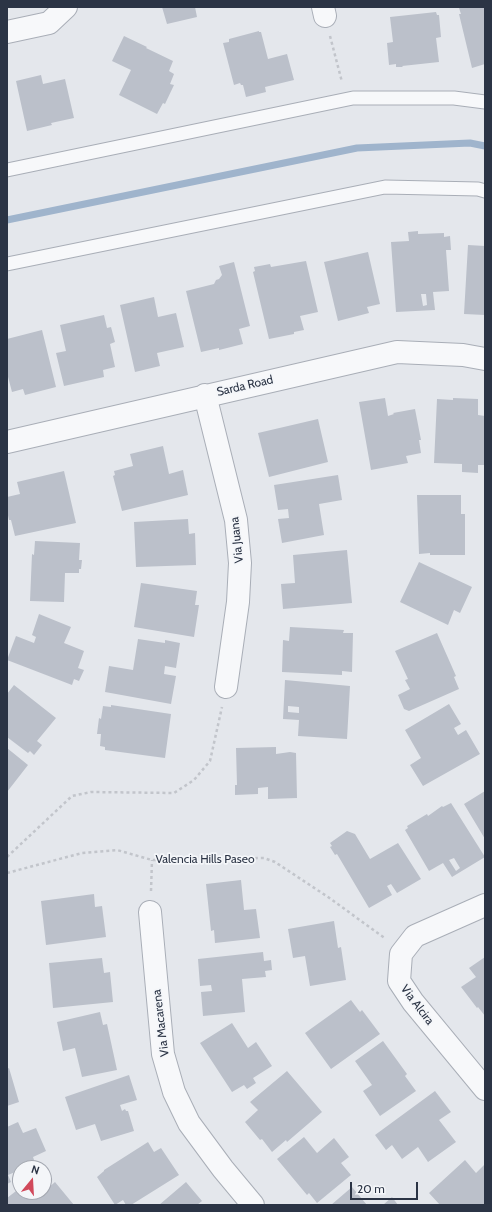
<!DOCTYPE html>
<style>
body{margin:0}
#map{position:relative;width:492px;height:1212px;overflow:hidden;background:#e4e7ec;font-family:Cabin,sans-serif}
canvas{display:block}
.frame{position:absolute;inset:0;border:8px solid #2b3445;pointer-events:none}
.north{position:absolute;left:12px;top:1160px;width:40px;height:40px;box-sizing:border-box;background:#f4f6f9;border:1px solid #a4a8b1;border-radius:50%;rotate:18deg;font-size:11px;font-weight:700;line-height:16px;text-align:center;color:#2b3445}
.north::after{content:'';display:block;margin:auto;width:14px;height:18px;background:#d1495b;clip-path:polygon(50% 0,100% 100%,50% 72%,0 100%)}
.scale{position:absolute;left:350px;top:1182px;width:68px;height:18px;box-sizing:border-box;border:2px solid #2b3445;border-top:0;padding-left:5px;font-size:12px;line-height:14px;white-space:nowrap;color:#2b3445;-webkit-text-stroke:3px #f4f6f9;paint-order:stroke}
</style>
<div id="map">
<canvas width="492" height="1212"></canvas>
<div class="frame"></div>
<div class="north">N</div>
<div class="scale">20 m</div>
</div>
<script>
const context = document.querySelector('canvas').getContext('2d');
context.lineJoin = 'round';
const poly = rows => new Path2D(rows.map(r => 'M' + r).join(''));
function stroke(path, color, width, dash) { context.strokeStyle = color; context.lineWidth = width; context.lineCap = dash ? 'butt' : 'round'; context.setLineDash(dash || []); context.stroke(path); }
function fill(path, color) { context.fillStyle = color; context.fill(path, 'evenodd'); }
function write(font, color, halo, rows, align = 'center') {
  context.font = font + ' Cabin,sans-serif'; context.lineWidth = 3.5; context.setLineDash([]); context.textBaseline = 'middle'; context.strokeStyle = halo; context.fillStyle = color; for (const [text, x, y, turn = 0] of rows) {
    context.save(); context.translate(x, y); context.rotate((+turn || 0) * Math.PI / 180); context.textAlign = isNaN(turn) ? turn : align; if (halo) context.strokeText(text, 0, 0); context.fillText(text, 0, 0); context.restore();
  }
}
const stream = poly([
 [7,220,357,148,470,143,485,146]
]);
const building = poly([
 [162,7,195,7,197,17,167,24],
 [465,7,485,7,485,64,472,68,459,14,461,14,459,8],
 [436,12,437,15,439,15,441,37,436,38,439,62,402,66,403,67,396,67,396,64,389,65,387,43,393,42,390,17],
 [259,31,259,32,261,32,268,59,287,54,294,80,265,87,266,92,246,97,243,85,241,85,240,83,234,85,223,43,229,42,229,39],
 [124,36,147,47,146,48,173,61,169,71,174,74,170,84,174,85,165,104,163,103,157,114,119,95,131,70,112,61],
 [41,75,43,84,65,79,74,118,51,123,52,125,27,131,16,81],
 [418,231,418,234,444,233,444,237,450,236,451,250,446,250,449,291,433,292,435,310,396,312,391,242,409,241,408,232],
 [421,294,426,294,427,305,423,306],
 [468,245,485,246,485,315,464,314],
 [368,252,380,304,367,307,369,313,338,321,324,262],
 [306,261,318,312,300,316,304,330,294,332,294,334,269,339,253,272,255,271,254,267,270,264,271,267],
 [234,262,250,326,239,329,243,344,219,350,219,348,201,352,186,291,214,284,216,280,219,279,222,275,219,266],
 [154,297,158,317,176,313,184,347,157,353,160,366,135,372,120,305],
 [104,315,107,328,111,327,115,342,110,344,115,367,103,370,104,377,64,386,56,353,66,351,60,325],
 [42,330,56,387,25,395,23,389,12,392,7,373,7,339],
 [385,398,388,416,394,414,393,413,415,409,421,440,419,440,421,453,406,456,408,463,371,470,359,402],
 [453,398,478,399,478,415,485,416,485,465,478,465,478,473,462,472,462,464,434,463,437,399,453,400],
 [318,419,328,462,269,477,258,433],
 [163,446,169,474,183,470,188,495,122,511,113,476,115,475,114,471,133,466,130,454],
 [64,471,76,523,15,536,11,520,9,520,7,511,7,497,20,494,17,482],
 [338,475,342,500,319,504,324,535,282,543,278,519,289,518,288,509,278,510,274,485],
 [417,495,461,495,461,514,465,514,465,555,430,555,430,553,419,554],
 [188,519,189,534,195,533,196,565,136,567,134,522],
 [35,541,80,543,79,560,82,560,81,569,79,569,79,573,65,573,64,602,30,601,32,554,34,555],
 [347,550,352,603,283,609,281,584,295,583,293,555],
 [419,562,472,587,460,613,454,610,448,625,400,602],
 [141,583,197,591,195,605,199,605,194,637,134,627],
 [39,614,71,627,64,643,84,651,78,668,84,670,79,681,74,679,72,685,7,660,16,636,34,643,36,637,32,635],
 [290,627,344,630,343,633,353,633,352,672,342,671,342,675,282,672,283,640,289,641],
 [437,633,456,676,454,677,459,689,409,711,404,709,398,695,410,689,405,680,408,679,395,651],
 [138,639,165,643,165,640,180,643,176,668,165,666,164,674,176,676,171,704,105,692,109,666,133,670],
 [285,680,350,686,347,739,298,736,299,720,283,719],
 [288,706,299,707,299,713,288,712],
 [14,685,56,718,37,741,42,745,34,755,30,751,28,753,7,737,7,694],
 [449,704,461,724,454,728,458,735,466,730,480,754,423,786,410,765,421,758,405,730],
 [111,705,171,714,165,758,105,750,105,747,100,746,101,734,97,734,99,718,101,719,103,706,111,707],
 [276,747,276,754,290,752,296,753,297,798,268,799,268,787,258,788,258,794,235,795,235,785,237,785,236,748],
 [7,748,28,765,7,792],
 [485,791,485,839,464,804],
 [451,803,485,857,452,877,443,863,429,871,405,830,408,828,407,826,427,814,428,816,442,806,443,807],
 [454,858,460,868,456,871,449,860],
 [347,831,355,834,370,859,398,843,421,879,397,893,391,884,387,886,392,895,369,908,337,854,335,855,330,847,332,846,330,843],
 [241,880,244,910,256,909,260,938,215,943,214,930,211,931,206,884],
 [94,894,95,907,102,906,106,937,46,945,41,901],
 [334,921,338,948,341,947,346,980,310,986,305,956,293,958,288,929],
 [263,952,264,961,271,960,272,970,265,971,266,977,242,979,245,1012,203,1016,201,992,212,991,211,985,200,986,198,959],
 [485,957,485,1016,478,1007,477,1008,461,987,476,977,469,968],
 [102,958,104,973,110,972,113,1002,53,1008,49,963],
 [351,1000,360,1012,362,1010,380,1034,331,1069,305,1033],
 [100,1012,103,1025,107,1024,117,1070,82,1077,75,1048,63,1051,57,1022],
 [232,1023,248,1048,256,1042,272,1066,253,1078,256,1083,247,1089,244,1085,232,1092,200,1043],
 [383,1041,407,1074,405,1076,416,1091,380,1116,363,1091,372,1085,355,1061],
 [9,1068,19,1102,7,1106,7,1069],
 [287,1071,322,1112,287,1142,286,1140,272,1152,262,1139,260,1140,245,1122,258,1110,250,1102],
 [129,1075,137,1100,120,1105,122,1111,125,1109,126,1111,128,1111,134,1131,101,1141,95,1124,76,1130,65,1097],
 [435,1091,451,1112,439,1120,456,1142,428,1162,418,1147,402,1159,392,1145,386,1150,375,1135],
 [18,1122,23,1133,36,1128,46,1151,33,1157,35,1163,24,1168,20,1168,20,1170,8,1175,11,1182,7,1184,7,1127],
 [304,1137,317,1153,334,1138,349,1157,341,1163,351,1175,317,1203,309,1193,307,1195,277,1159],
 [148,1142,154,1152,161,1148,179,1175,131,1205,126,1205,123,1200,115,1205,97,1177,104,1171,104,1170],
 [465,1160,476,1173,485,1164,485,1205,440,1205,429,1193],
 [55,1182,74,1205,7,1205,7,1198,20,1188,20,1192,36,1192,39,1196],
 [186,1182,202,1201,197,1205,159,1205],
 [352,1187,367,1205,331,1205],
 [392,1197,398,1205,383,1205]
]);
const path = poly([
 [330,36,342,82],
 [7,857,72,796,91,792,174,793,194,780,210,761,222,707],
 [7,873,82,853,117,850,152,860,264,858,275,862,328,897,386,939],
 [151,891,152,860]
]);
const lane = poly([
 [7,170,353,98,454,98,485,102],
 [7,264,385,187,478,189,485,191]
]);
const street = poly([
 [323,7,325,16],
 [7,32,49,23,66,7],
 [205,395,236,520,240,563,238,602,226,687],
 [7,442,397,352,463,355,485,359],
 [485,905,415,936,401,954,399,981,413,1002,485,1089],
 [150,912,163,1054,174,1092,189,1123,223,1169,253,1205]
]);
const streetNames = [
 ["Sarda Road",245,386,-13],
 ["Via Juana",237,540,-96],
 ["Valencia Hills Paseo",205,859],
 ["Via Alcira",417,1005,53],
 ["Via Macarena",161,1023,-97]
];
stroke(stream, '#9fb4cc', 7);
fill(building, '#bbc0ca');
stroke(lane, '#a9aeb7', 15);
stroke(street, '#a9aeb7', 24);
stroke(path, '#c2c5cb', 2.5, [3, 3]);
stroke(lane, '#f7f8fa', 13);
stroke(street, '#f7f8fa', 22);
write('12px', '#2b3445', '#f4f6f9', streetNames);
</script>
